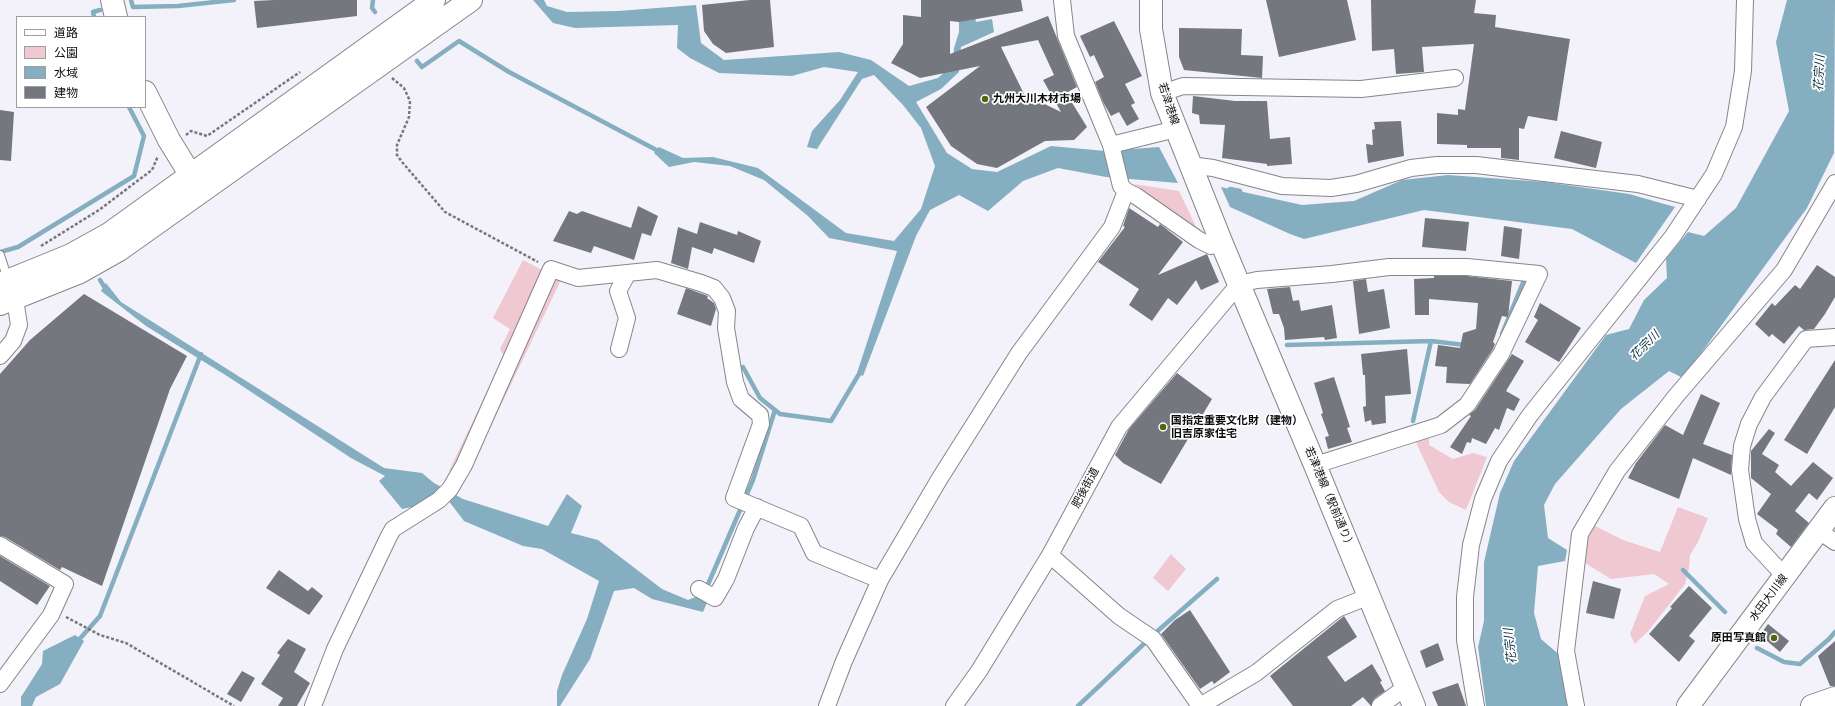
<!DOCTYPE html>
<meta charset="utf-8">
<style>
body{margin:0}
#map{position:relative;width:1835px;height:706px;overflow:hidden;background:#f3f1f9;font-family:"DM Sans","Noto Sans JP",sans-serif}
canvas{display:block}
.legend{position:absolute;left:16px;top:16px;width:130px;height:92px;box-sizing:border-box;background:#fff;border:1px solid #9e9d9f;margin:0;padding:5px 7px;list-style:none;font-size:12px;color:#0c0b0e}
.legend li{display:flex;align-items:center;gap:8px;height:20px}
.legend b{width:20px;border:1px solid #9e9d9f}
</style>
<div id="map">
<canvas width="1835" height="706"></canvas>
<ul class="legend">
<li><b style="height:5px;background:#fff"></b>道路</li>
<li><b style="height:11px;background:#f0c8d2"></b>公園</li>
<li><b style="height:11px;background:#85afc0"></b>水域</li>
<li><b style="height:11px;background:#74777d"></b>建物</li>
</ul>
</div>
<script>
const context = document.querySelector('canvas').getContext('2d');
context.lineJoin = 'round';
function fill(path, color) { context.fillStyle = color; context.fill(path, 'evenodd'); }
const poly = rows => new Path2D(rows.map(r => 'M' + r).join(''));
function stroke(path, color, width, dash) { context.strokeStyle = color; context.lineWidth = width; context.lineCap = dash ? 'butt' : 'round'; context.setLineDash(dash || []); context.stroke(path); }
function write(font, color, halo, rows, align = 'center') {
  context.font = font + ' "DM Sans","Noto Sans JP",sans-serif'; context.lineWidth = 3.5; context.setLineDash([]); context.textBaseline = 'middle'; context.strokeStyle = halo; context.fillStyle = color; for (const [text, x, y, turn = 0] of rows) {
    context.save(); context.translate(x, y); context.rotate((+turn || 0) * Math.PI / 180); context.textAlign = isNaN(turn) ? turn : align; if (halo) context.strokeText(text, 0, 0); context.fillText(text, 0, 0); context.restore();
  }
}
const green = poly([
 [1134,184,1179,191,1196,227],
 [523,260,561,280,464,482,449,471,504,356,500,349,510,329,493,318],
 [1429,432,1429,445,1453,459,1473,453,1487,457,1466,510,1449,502,1439,492,1413,436],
 [1678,507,1708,518,1698,542,1690,555,1689,568,1685,584,1650,629,1635,644,1630,634,1645,596,1669,584,1654,574,1611,579,1585,563,1588,537,1593,525,1623,540,1660,552],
 [1171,554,1186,569,1168,591,1153,578]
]);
const water = poly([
 [533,0,544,0,547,6,567,12,618,11,696,5,701,43,724,60,839,52,871,60,909,86,938,78,953,64,954,48,959,32,959,0,973,0,976,22,992,19,994,32,961,47,959,72,941,89,916,102,947,153,972,169,997,172,1051,146,1105,151,1159,147,1178,183,1106,177,1058,168,1023,181,988,211,959,195,930,210,916,236,863,376,857,373,897,251,829,238,808,216,764,180,730,166,694,162,669,167,654,153,659,147,683,158,713,157,758,168,846,233,894,241,921,209,935,166,921,128,903,105,874,75,862,79,817,149,807,147,812,131,840,100,858,72,824,67,792,76,719,73,690,58,677,48,678,25,575,28,553,23],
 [1787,0,1835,0,1834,153,1807,208,1683,378,1669,371,1621,409,1555,484,1544,505,1548,538,1567,550,1565,561,1538,566,1534,613,1541,639,1562,657,1569,706,1486,706,1478,647,1484,621,1484,562,1500,493,1514,461,1606,335,1629,329,1644,300,1667,278,1666,259,1688,232,1704,236,1736,208,1789,111,1776,42],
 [1448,175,1545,182,1629,194,1675,207,1636,263,1572,229,1424,210,1304,239,1290,234,1230,207,1221,187,1302,205,1354,201,1402,180],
 [106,283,121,302,384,468,422,473,434,483,463,499,548,526,567,494,582,506,571,533,598,540,662,589,688,600,700,595,708,600,703,612,652,599,634,588,614,591,590,659,560,706,557,706,557,691,562,675,587,619,599,581,542,549,523,546,464,521,448,500,402,509,379,481,385,476,351,458,227,376,146,326,101,291],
 [75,635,84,641,60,684,36,697,32,706,21,706,21,697,42,664,43,651]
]);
const stream = poly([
 [131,0,133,7,178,6,234,0],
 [373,0,372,8,375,12],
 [94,17,93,12,100,10],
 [417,61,422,67,459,41,509,72,662,153],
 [1230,189,1240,191],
 [0,252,18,247,134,176,144,136,129,107],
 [100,280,107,291],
 [1502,334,1524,280],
 [1287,345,1431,341,1465,345],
 [743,367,760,398,780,414,831,421,862,369],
 [1413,421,1431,341],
 [1683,570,1725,612],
 [706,589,753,480,775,410],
 [1153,635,1217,579],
 [77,642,100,616,201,354],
 [1757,648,1784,662,1800,664,1829,639,1835,632],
 [1078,706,1148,640]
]);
const building = poly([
 [274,0,357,0,357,16,257,28,254,1],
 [750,0,770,0,774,47,726,53,713,44,704,31,702,5],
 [921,0,1021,0,1023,11,959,22,950,21,950,54,1048,16,1077,87,1066,93,1087,127,1074,140,1045,141,997,168,977,164,951,146,926,107,980,66,920,78,891,63,903,44,903,15,921,17],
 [1038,40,1054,75,1043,80,1061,112,1024,94,1001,47],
 [1266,0,1347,0,1356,40,1279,57],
 [1371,0,1476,0,1474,13,1496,15,1495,27,1570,39,1557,121,1528,116,1524,129,1519,128,1519,160,1501,158,1501,148,1467,148,1467,145,1437,144,1437,113,1458,115,1458,109,1465,110,1474,44,1422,47,1424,72,1396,74,1394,49,1372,51],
 [1114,21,1142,76,1125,84,1135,103,1131,105,1139,119,1127,126,1119,112,1111,116,1103,102,1095,82,1104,77,1094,55,1090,57,1080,36],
 [1179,28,1242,29,1241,55,1263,56,1262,78,1184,70,1179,57],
 [1193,96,1235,101,1267,101,1270,139,1290,137,1292,164,1267,166,1267,164,1222,158,1225,125,1200,124,1199,115,1192,113],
 [0,110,14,112,11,161,0,160],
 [1401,121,1404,156,1368,163,1366,144,1373,145,1372,130,1375,129,1374,122],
 [1561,131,1602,142,1596,168,1554,158],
 [638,206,658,216,651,236,642,233,634,260,594,246,591,253,553,241,569,211,577,214,582,211,631,228],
 [1129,208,1158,227,1160,224,1183,242,1158,275,1207,254,1219,282,1201,290,1196,280,1177,305,1168,298,1152,321,1129,305,1139,289,1098,262,1125,227,1123,226],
 [1425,218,1469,222,1466,251,1422,247],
 [700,222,737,235,738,231,761,241,754,263,714,248,712,254,692,247,688,269,671,263,678,227,697,234],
 [1504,226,1522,229,1519,259,1501,256],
 [1817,265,1835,277,1835,297,1825,314,1814,329,1804,330,1799,326,1784,344,1772,334,1769,337,1755,324,1772,303,1775,306,1795,285,1800,289],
 [1434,276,1467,276,1512,281,1508,317,1502,316,1493,342,1495,344,1493,349,1470,384,1446,383,1447,367,1435,366,1438,345,1460,348,1463,333,1476,329,1478,303,1429,299,1429,315,1415,315,1414,279,1434,278],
 [1366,279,1368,292,1384,289,1390,328,1359,334,1353,281],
 [1290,287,1293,301,1299,300,1301,311,1332,305,1337,338,1325,340,1324,337,1285,340,1284,328,1279,314,1273,314,1267,289],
 [686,288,708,296,707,298,714,303,716,309,711,326,677,314],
 [84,294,187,356,170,389,102,586,62,567,60,570,5,537,0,536,0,374,30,340],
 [1540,303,1581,328,1559,362,1525,342,1538,320,1534,317],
 [1407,349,1411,394,1385,396,1386,423,1372,425,1371,420,1365,422,1363,407,1366,406,1365,375,1363,375,1361,354],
 [1512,354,1524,361,1506,391,1520,399,1514,411,1507,408,1499,430,1495,428,1486,444,1472,438,1471,443,1467,442,1462,454,1450,447,1471,416,1469,415,1475,410],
 [1835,360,1835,407,1807,454,1784,440],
 [1177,373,1212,399,1161,484,1123,463,1115,455,1129,429],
 [1334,377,1350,427,1347,428,1352,442,1328,449,1325,437,1329,436,1321,414,1323,413,1314,383],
 [1701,394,1720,403,1703,444,1732,455,1731,475,1693,458,1679,499,1628,478,1636,463,1665,425,1683,435],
 [1769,429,1775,433,1762,454,1779,465,1775,472,1791,486,1813,462,1833,478,1817,500,1809,493,1795,511,1809,523,1791,547,1776,534,1778,530,1757,514,1771,494,1751,478,1751,451],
 [0,556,50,586,37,605,0,581],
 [279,570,308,591,312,587,323,596,309,615,266,588],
 [1593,581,1621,589,1614,619,1586,613],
 [1689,586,1712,608,1689,636,1695,641,1679,662,1649,634,1672,608,1670,607],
 [1190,610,1230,672,1214,684,1212,681,1200,689,1161,634,1175,620],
 [1344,616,1357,637,1327,657,1345,682,1372,664,1382,681,1380,682,1385,691,1374,699,1371,706,1363,697,1351,706,1293,706,1270,676],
 [1768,624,1789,641,1780,652,1760,635],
 [288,639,306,649,294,672,310,683,297,706,278,706,283,698,261,684,280,655,277,653],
 [1835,641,1835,686,1830,686,1818,656],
 [1438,643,1444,660,1426,668,1420,651],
 [242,671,255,678,241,702,227,694],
 [1458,683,1466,706,1438,706,1432,692]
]);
const path = poly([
 [392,78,404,88,410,101,409,117,397,145,397,155,402,162,445,212,538,262],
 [186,135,191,131,207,136,300,72],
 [41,246,99,210,152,170,158,156],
 [66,617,100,635,126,643,234,706]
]);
const lane = poly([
 [0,255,8,280]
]);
const street = poly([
 [1062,0,1066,36,1111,145,1121,186,1126,191,1136,196,1199,240,1211,246,1222,244],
 [1162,93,1183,86,1361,89,1455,78],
 [1111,145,1176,129],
 [1190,165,1213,168,1282,186,1331,188,1356,184,1411,168,1437,165,1476,165,1638,184,1698,199],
 [619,349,627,318,618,291,628,273],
 [0,356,13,341,19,325,15,299,11,288],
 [1819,531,1835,542],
 [0,545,65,584,51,615,0,684],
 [1050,555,1119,616,1153,639,1200,706],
 [1786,575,1779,570,1754,543,1747,519,1740,470,1742,446,1749,424,1763,397,1806,339,1835,337],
 [699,589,715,598,726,579,746,528,757,507],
 [313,706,335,649,389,536,393,529,439,500,450,489,464,465,551,269,578,278,657,270,701,283,714,288,722,298,727,311,726,328,735,382,741,399,760,415,761,424,734,498,801,526,814,553,880,580],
 [827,706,844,661,880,580,940,478,1019,353,1112,227,1126,191],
 [954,706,979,671,1050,555,1119,427,1239,284,1257,280,1332,274,1389,267,1467,267,1539,274,1501,354,1467,405,1441,425,1315,465],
 [1200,706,1256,673,1337,609,1370,596],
 [1380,706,1406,687],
 [1476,706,1465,640,1465,597,1471,545,1483,499,1499,461,1530,415,1673,236,1714,174,1734,127,1743,71,1745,0],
 [1576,706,1566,651,1580,534,1617,471,1676,396,1784,270,1835,183]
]);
const secondary = poly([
 [112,0,116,17],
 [1151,0,1151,29,1162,93,1222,244,1315,465,1414,706],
 [145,92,169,140,198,187],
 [0,284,71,255,109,234,434,0],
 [0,304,80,272,119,250,471,0],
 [1688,706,1835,508],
 [1812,706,1835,698]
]);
const markers = [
 [985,99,4,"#54650f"],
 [1163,427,4,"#54650f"],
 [1774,638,4,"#54650f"]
];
const poiNames = [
 ["九州大川木材市場",993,99],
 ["国指定重要文化財（建物）",1171,421],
 ["旧吉原家住宅",1171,434],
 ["原田写真館",1766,638,"right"]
];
const streetNames = [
 ["若津港線",1168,104,72],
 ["肥後街道",1086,488,-62],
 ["若津港線（駅前通り）",1329,498,67],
 ["水田大川線",1769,598,-53]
];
const waterNames = [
 ["花宗川",1820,73,-87],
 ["花宗川",1645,346,-45],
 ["花宗川",1511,646,-97]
];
fill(green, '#f0c8d2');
fill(water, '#85afc0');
stroke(stream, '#85afc0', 4.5);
fill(building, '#74777d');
stroke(lane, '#86858c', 10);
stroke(street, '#86858c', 18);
stroke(secondary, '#86858c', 24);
stroke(path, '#77767b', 2.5, [3, 2]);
stroke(lane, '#fff', 8);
stroke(street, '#fff', 16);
stroke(secondary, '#fff', 22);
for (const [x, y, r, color] of markers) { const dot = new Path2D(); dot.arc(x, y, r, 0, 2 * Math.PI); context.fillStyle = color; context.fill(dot); stroke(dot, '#fff', 1.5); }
write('bold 11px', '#0c0b0e', '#fff', poiNames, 'left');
write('11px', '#0c0b0e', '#fff', streetNames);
write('italic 12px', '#09313f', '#fff', waterNames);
</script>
